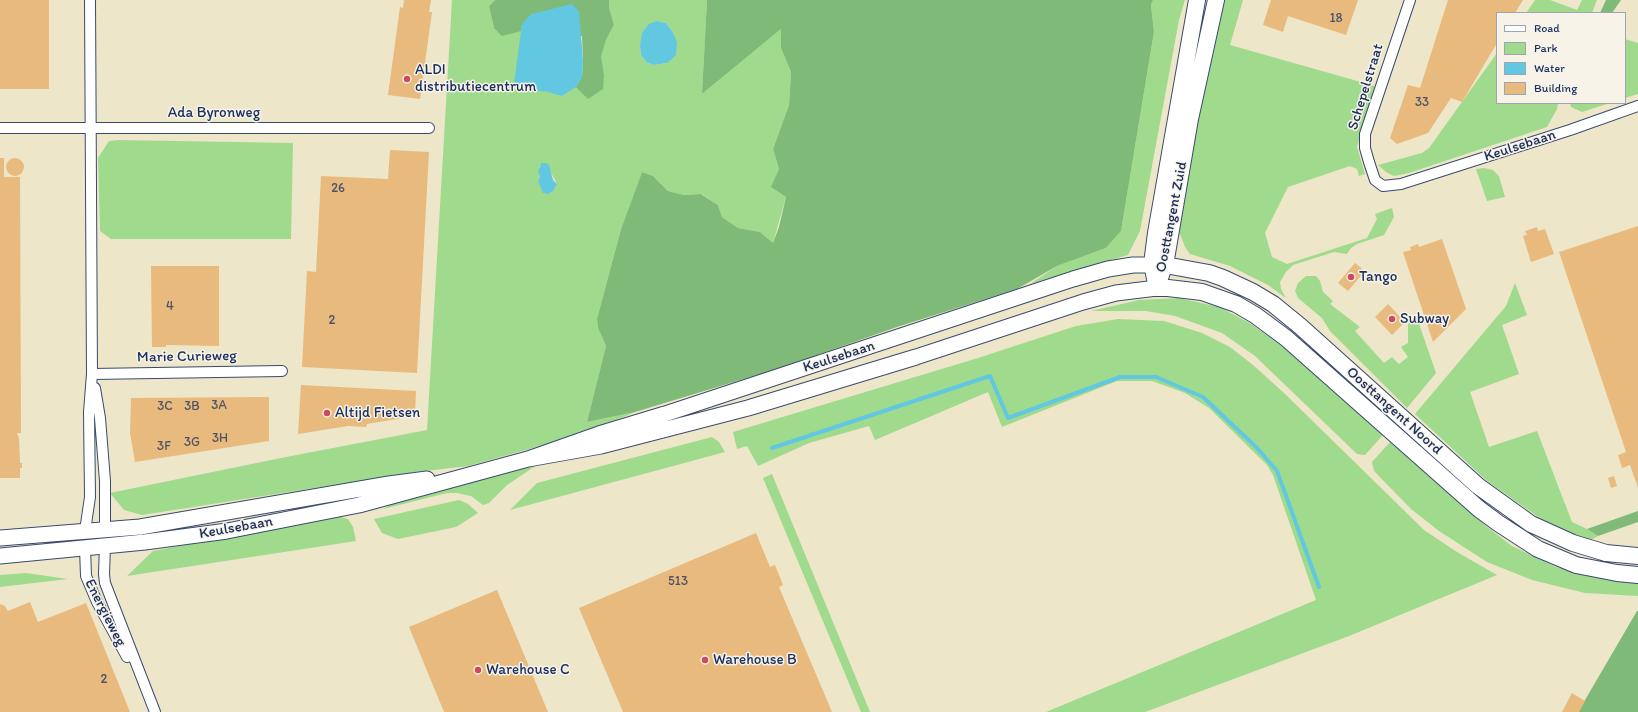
<!DOCTYPE html>
<style>
body{margin:0}
#map{position:relative;width:1638px;height:712px;overflow:hidden;background:#ede6c9;font-family:Itim,sans-serif}
canvas{display:block}
.legend{position:absolute;left:1496px;top:12px;width:130px;height:92px;box-sizing:border-box;background:#f7f3e8;border:1px solid #9fa5b1;margin:0;padding:5px 7px;list-style:none;font-size:12px;color:#1b2f5e}
.legend li{display:flex;align-items:center;gap:8px;height:20px}
.legend b{width:20px;border:1px solid #9fa5b1}
</style>
<div id="map">
<canvas width="1638" height="712"></canvas>
<ul class="legend">
<li><b style="height:5px;background:#fff"></b>Road</li>
<li><b style="height:11px;background:#a0da8d"></b>Park</li>
<li><b style="height:11px;background:#62c7e0"></b>Water</li>
<li><b style="height:11px;background:#e8ba7e"></b>Building</li>
</ul>
</div>
<script>
const context = document.querySelector('canvas').getContext('2d');
context.lineJoin = 'round';
function fill(path, color) { context.fillStyle = color; context.fill(path, 'evenodd'); }
const poly = rows => new Path2D(rows.map(r => 'M' + r).join(''));
function stroke(path, color, width, dash) { context.strokeStyle = color; context.lineWidth = width; context.lineCap = dash ? 'butt' : 'round'; context.setLineDash(dash || []); context.stroke(path); }
function write(font, color, halo, rows, align = 'center') {
  context.font = font + ' Itim,sans-serif'; context.lineWidth = 3; context.setLineDash([]); context.textBaseline = 'middle'; context.strokeStyle = halo; context.fillStyle = color; for (const [text, x, y, turn = 0] of rows) {
    context.save(); context.translate(x, y); context.rotate((+turn || 0) * Math.PI / 180); context.textAlign = isNaN(turn) ? turn : align; if (halo) context.strokeText(text, 0, 0); context.fillText(text, 0, 0); context.restore();
  }
}
const green = poly([
 [452,0,495,0,489,6,494,28,522,24,582,77,604,75,600,56,606,40,614,25,609,7,609,0,707,0,702,94,781,29,781,48,791,72,789,105,773,149,779,169,772,187,786,197,773,243,760,232,738,228,722,217,718,205,702,194,684,195,668,191,653,176,642,172,621,229,597,319,598,328,606,346,587,422,635,412,587,433,468,466,417,472,142,515,124,510,110,493,281,458,427,430],
 [657,21,666,23,672,31,667,63,654,65,646,62,641,55,640,46],
 [541,163,546,163,557,184,538,181,540,176,539,168],
 [1153,0,1185,0,1179,20,1140,231,1128,255,1030,284,1057,266,1106,248,1121,231,1154,32,1151,5],
 [1222,0,1243,0,1230,45,1375,86,1357,147,1365,174,1359,176,1357,169,1350,166,1288,187,1265,233,1272,257,1287,264,1367,238,1377,219,1375,214,1392,208,1394,217,1384,235,1357,244,1351,248,1347,254,1334,252,1293,265,1286,272,1280,282,1281,289,1286,298,1268,285,1230,266,1190,254,1185,247,1178,229,1181,194],
 [1535,0,1550,0,1577,10,1582,0,1597,0,1592,13,1526,13],
 [1625,39,1638,43,1638,94,1625,98],
 [1497,53,1497,103,1558,103,1557,109,1547,127,1409,173,1394,176,1386,172,1378,165,1422,153,1429,148],
 [1570,103,1610,103,1582,112,1571,107],
 [118,140,293,143,291,239,111,239,100,231,98,158,109,141],
 [1484,168,1493,170,1499,176,1505,197,1487,201,1476,169],
 [1306,276,1316,276,1320,281,1323,292,1333,301,1330,304,1360,327,1355,331,1384,363,1392,357,1399,364,1408,357,1401,347,1408,343,1408,324,1416,315,1436,373,1407,408,1330,331,1322,318,1298,298,1295,291,1298,283],
 [1515,283,1527,315,1502,325,1519,374,1470,392,1489,447,1537,431,1572,522,1587,529,1598,536,1591,540,1551,526,1487,481,1415,414,1506,306],
 [1179,298,1219,307,1248,322,1289,351,1383,435,1365,455,1357,454,1255,356,1222,333,1175,316,1146,311,1091,311,1139,300],
 [1118,319,1164,321,1202,333,1230,347,1253,365,1283,392,1424,530,1457,552,1497,575,1349,636,1145,712,1046,712,1316,600,1273,475,1267,465,1209,408,1185,393,1152,381,1117,381,1002,427,988,392,875,440,869,426,809,443,758,466,747,446,737,449,733,432,978,358,1076,326],
 [712,437,719,442,725,452,510,510,537,483],
 [1391,441,1487,527,1512,546,1556,567,1612,580,1638,583,1638,596,1585,593,1532,580,1487,562,1439,531,1411,509,1374,471,1372,462],
 [537,465,507,485,489,503,483,505,471,496,457,493,447,493,383,509,403,498],
 [772,474,870,712,861,712,763,478],
 [459,500,468,504,478,513,456,527,398,539,382,533,374,519],
 [337,516,348,519,353,527,356,541,127,576,153,551],
 [26,573,68,579,0,587,0,575]
]);
const forest = poly([
 [495,0,609,0,609,7,614,25,606,40,601,56,604,75,603,89,588,99,576,87,582,77,583,61,582,36,522,24,521,31,502,36,494,28,489,6],
 [707,0,1153,0,1151,5,1154,32,1121,231,1106,248,1057,266,1017,289,897,327,780,368,635,412,587,422,606,346,598,328,597,319,621,229,642,172,653,176,668,191,684,195,701,194,718,205,722,217,738,228,760,232,773,243,779,227,786,197,771,187,779,169,773,149,789,105,791,72,781,48,781,29,702,94],
 [1606,0,1621,0,1612,13,1600,13],
 [1638,511,1638,522,1598,536,1587,529],
 [1637,611,1638,611,1638,712,1578,712]
]);
const water = poly([
 [572,4,579,11,583,61,582,77,576,87,562,96,544,91,523,91,514,84,522,24,531,14],
 [657,21,666,23,672,31,677,42,676,55,667,63,654,65,646,62,641,55,640,46,642,33,649,24],
 [541,163,546,163,549,165,553,180,557,184,553,191,548,194,543,193,538,181,540,176,538,172]
]);
const stream = poly([
 [772,448,990,376,1008,418,1120,377,1156,377,1203,397,1257,448,1277,471,1319,587]
]);
const building = poly([
 [0,0,49,0,49,89,0,89],
 [404,0,431,0,429,12,432,12,420,99,388,95,400,7,403,8],
 [1271,0,1358,0,1346,35,1288,16,1283,32,1263,25],
 [1448,0,1523,0,1515,13,1497,13,1497,43,1462,102,1451,98,1428,133,1397,144,1390,138,1408,85,1420,88],
 [390,150,429,152,417,373,302,367,307,271,316,272,321,176,388,179],
 [0,158,4,158,4,177,20,177,21,430,21,433,17,433,19,438,20,463,22,463,22,468,20,468,20,478,0,478],
 '6 167a9 9 0 1 1 18 0a9 9 0 1 1-18 0Z',
 [1638,226,1638,488,1630,465,1622,468,1618,455,1626,452,1559,252],
 [1537,227,1538,231,1545,229,1554,254,1531,262,1523,236,1527,235,1525,231],
 [1442,239,1466,309,1433,342,1403,252,1411,250,1410,247,1418,244,1419,247],
 [1355,263,1365,271,1348,291,1338,283],
 [151,266,219,266,219,346,166,345,166,347,152,347],
 [1388,304,1405,322,1392,335,1375,317],
 [301,385,416,391,415,416,367,424,366,427,348,426,298,434],
 [269,397,269,441,135,462,130,433,131,398],
 [1614,476,1617,486,1611,488,1608,478],
 [756,533,770,567,775,565,783,585,779,587,832,712,623,712,579,608],
 [497,590,548,712,444,712,409,627],
 [30,602,38,622,86,603,130,712,0,712,0,604,5,606,8,611],
 [1572,693,1585,701,1579,712,1562,712]
]);
const street = poly([
 [1410,0,1365,134,1365,148,1369,162,1375,180,1383,186,1401,184,1570,130,1638,106],
 [0,128,429,128],
 [92,374,282,371],
 [95,388,100,418,105,481,105,529],
 [85,531,90,497,89,412,92,374,90,0],
 [105,546,104,574,105,583,155,712],
 [85,548,86,576,97,602,127,657]
]);
const secondary = poly([
 [0,538,140,527,389,484,427,479],
 [0,556,145,542,227,531,359,505,528,459,601,446,748,408,916,357,1083,302,1116,293,1157,288,1165,265,1133,265,1108,269,1073,279,665,414,599,434,528,459]
]);
const primary = poly([
 [1197,0,1156,233,1152,264,1157,288,1168,288,1202,292,1236,304,1255,315,1286,338,1479,509,1498,523,1538,549,1576,565,1617,573,1638,575],
 [1216,0,1190,119,1165,265,1209,273,1223,278,1253,292,1273,304,1300,326,1478,486,1531,524,1573,543,1606,553,1638,556]
]);
const markers = [
 [407,79,4,"#d1495b"],
 [1351,277,4,"#d1495b"],
 [1392,319,4,"#d1495b"],
 [327,413,4,"#d1495b"],
 [705,660,4,"#d1495b"],
 [478,670,4,"#d1495b"]
];
const numberNames = [
 ["18",1336,19],
 ["33",1422,103],
 ["26",338,189],
 ["4",170,307],
 ["2",332,321],
 ["3A",219,406],
 ["3C",165,407],
 ["3B",192,407],
 ["3H",220,439],
 ["3G",192,443],
 ["3F",164,447],
 ["513",678,582],
 ["2",104,680]
];
const poiNames = [
 ["ALDI",415,70],
 ["distributiecentrum",415,87],
 ["Tango",1359,277],
 ["Subway",1400,319],
 ["Altijd Fietsen",335,413],
 ["Warehouse B",713,660],
 ["Warehouse C",486,670]
];
const streetNames = [
 ["Schepelstraat",1366,87,-73],
 ["Ada Byronweg",214,113],
 ["Keulsebaan",1520,146,-18],
 ["Oosttangent Zuid",1172,217,-79],
 ["Marie Curieweg",187,357,-1],
 ["Keulsebaan",839,357,-18],
 ["Oosttangent Noord",1394,411,42],
 ["Keulsebaan",236,528,-10],
 ["Energieweg",105,613,63]
];
fill(green, '#a0da8d');
fill(forest, '#80ba78');
fill(water, '#62c7e0');
stroke(stream, '#62c7e0', 4);
fill(building, '#e8ba7e');
stroke(street, '#3a4a6e', 12);
stroke(secondary, '#3a4a6e', 17);
stroke(primary, '#3a4a6e', 18);
stroke(street, '#fff', 10);
stroke(secondary, '#fff', 15);
stroke(primary, '#fff', 16);
for (const [x, y, r, color] of markers) { const dot = new Path2D(); dot.arc(x, y, r, 0, 2 * Math.PI); context.fillStyle = color; context.fill(dot); stroke(dot, '#f7f3e8', 1.5); }
write('13px', '#4e5266', null, numberNames);
write('15px', '#1b2f5e', '#f7f3e8', poiNames, 'left');
write('15px', '#1b2f5e', '#f7f3e8', streetNames);
</script>
